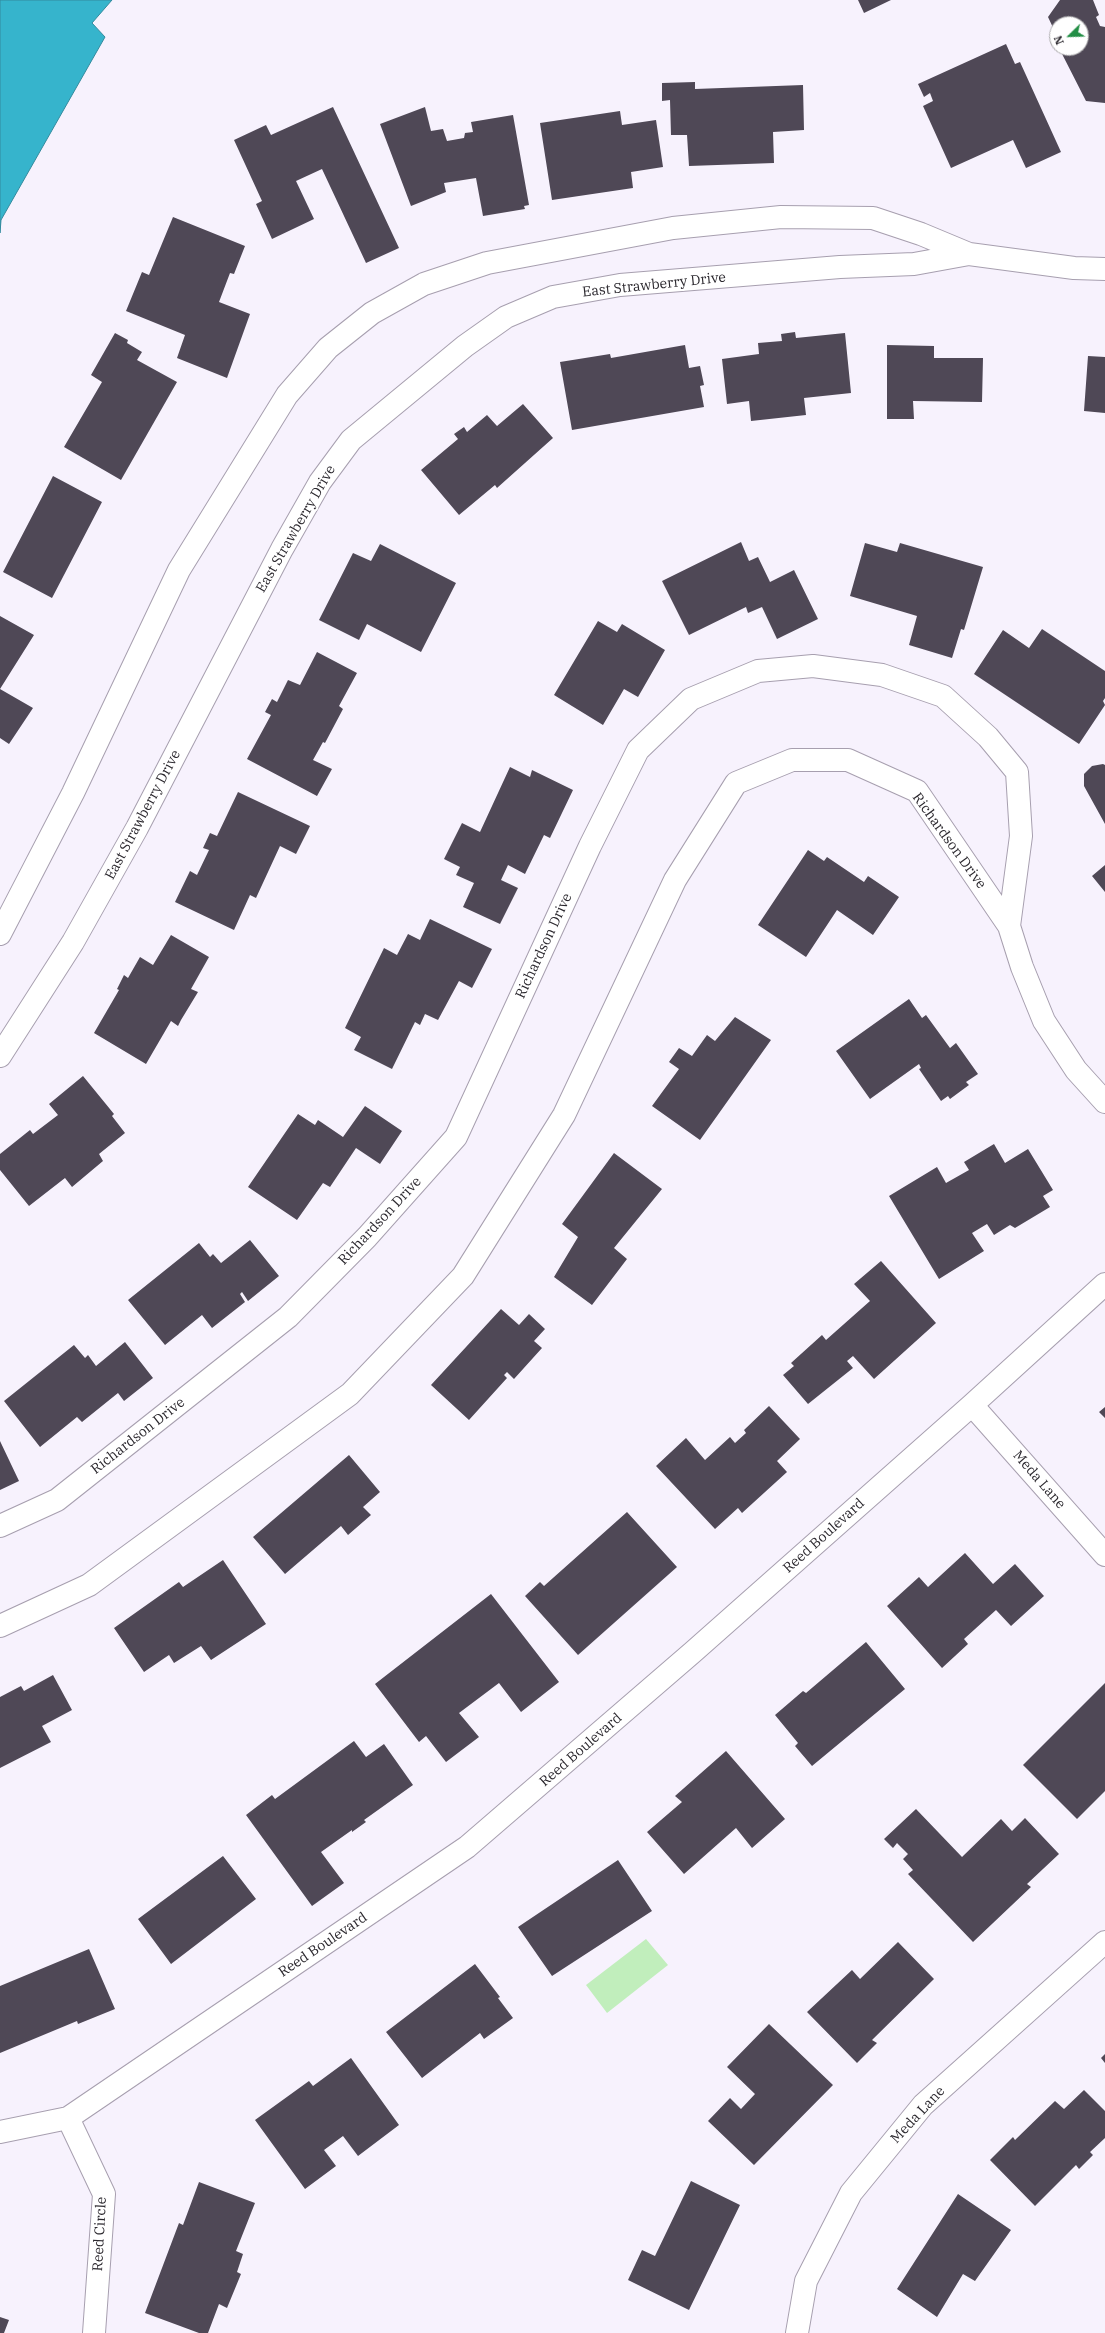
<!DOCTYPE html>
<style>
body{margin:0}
#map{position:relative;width:1105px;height:2333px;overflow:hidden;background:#f7f2fd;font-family:"IBM Plex Serif",serif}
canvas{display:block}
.north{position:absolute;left:1049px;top:16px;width:40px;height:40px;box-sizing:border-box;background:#fff;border:1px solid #aaa9ab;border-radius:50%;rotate:247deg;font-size:11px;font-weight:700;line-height:16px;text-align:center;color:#2b282e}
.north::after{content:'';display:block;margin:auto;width:14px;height:18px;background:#228e45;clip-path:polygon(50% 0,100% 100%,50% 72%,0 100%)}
</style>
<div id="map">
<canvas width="1105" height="2333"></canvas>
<div class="north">N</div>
</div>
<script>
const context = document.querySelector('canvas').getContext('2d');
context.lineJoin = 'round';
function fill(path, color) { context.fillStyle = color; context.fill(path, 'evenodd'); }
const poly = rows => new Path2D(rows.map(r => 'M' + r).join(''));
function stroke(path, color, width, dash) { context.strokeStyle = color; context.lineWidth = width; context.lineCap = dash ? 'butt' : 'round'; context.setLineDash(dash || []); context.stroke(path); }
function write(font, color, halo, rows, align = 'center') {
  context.font = font + ' "IBM Plex Serif",serif'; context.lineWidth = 4; context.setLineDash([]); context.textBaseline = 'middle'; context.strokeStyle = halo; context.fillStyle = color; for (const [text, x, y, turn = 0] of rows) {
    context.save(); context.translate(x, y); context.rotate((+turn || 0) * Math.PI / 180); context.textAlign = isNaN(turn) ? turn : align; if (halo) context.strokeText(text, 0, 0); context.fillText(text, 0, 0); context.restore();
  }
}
const green = poly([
 [646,1939,668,1965,607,2013,586,1985]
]);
const water = poly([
 [0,0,112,0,92,23,105,37,1,220,0,233,0,0]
]);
const building = poly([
 [858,0,891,0,864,13],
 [1060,0,1093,0,1099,15,1096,17,1100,26,1105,27,1105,103,1086,101,1059,48,1081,48,1081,24,1057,24,1057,36,1048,17],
 [1006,44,1015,64,1020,62,1061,152,1026,168,1013,140,951,168,923,106,933,101,930,93,924,97,918,84],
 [695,82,695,89,803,85,804,130,773,132,774,163,689,166,687,135,671,135,670,100,662,101,662,83],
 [333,107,399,248,366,263,322,169,296,181,314,219,272,239,256,204,262,201,234,140,266,125,271,135],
 [425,107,431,131,443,129,447,141,464,138,465,133,473,132,471,122,513,115,529,205,524,206,525,209,483,216,476,178,444,183,446,192,411,206,380,124],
 [620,111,622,125,656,120,663,167,631,172,633,188,552,200,540,123],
 [173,217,245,246,234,274,230,273,219,302,250,314,227,378,177,358,185,335,126,311,142,272,149,275],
 [795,332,796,338,845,333,851,393,804,398,806,415,751,421,749,401,727,404,722,359,759,354,758,343,782,341,781,334],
 [115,333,128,340,127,343,142,352,137,360,177,382,121,480,64,447,102,382,91,375],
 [685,345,689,368,700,366,704,385,700,386,704,407,572,430,560,362,610,354,611,358],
 [887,345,934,346,934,358,983,358,982,402,913,401,914,419,887,419],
 [1088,356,1105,357,1105,413,1084,411],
 [523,404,553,438,497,488,495,485,459,515,421,470,458,439,454,434,464,427,467,432,487,415,497,426],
 [53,476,102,502,52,598,3,572],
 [741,542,749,561,758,557,770,582,794,570,818,619,777,639,762,607,748,613,746,607,689,635,662,581],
 [865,543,897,552,900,543,983,567,964,630,961,629,952,658,909,645,917,616,850,596],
 [380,544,456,583,421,652,367,624,359,640,319,620,353,553,371,561],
 [0,616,34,635,0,689,33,708,9,744,0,738],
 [598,621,617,632,622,624,665,650,638,697,624,689,603,725,554,695],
 [1042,629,1105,671,1105,698,1103,701,1105,705,1079,744,974,674,1003,630,1029,648],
 [317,652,357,673,339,706,343,709,325,743,323,742,313,760,332,769,317,796,247,759,271,715,265,712,272,699,277,702,288,680,300,685],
 [1103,764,1105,765,1105,824,1084,786,1084,774,1092,766],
 [510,767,530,777,532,770,573,790,550,838,544,835,525,874,508,865,501,880,518,888,500,924,463,907,474,883,456,875,460,867,444,859,462,823,480,832],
 [238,792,310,826,296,854,280,846,256,898,250,895,234,930,175,902,190,871,197,875,209,850,203,848,210,833,217,836],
 [808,850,824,861,827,857,864,882,868,876,899,897,873,935,837,910,806,957,758,925],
 [1105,865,1105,892,1092,876],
 [430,919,492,949,472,988,459,981,438,1020,425,1014,420,1025,415,1022,392,1069,354,1050,361,1037,345,1028,384,948,397,955,408,934,420,940],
 [171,935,209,957,191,989,198,992,181,1020,178,1026,171,1021,146,1064,94,1033,119,990,117,989,124,975,128,978,140,957,153,965],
 [909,999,922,1018,926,1015,950,1048,956,1043,978,1074,966,1082,969,1085,950,1099,948,1096,941,1101,919,1069,921,1068,919,1064,870,1099,836,1051],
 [735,1017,771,1040,700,1140,652,1106,679,1069,669,1062,679,1048,692,1056,707,1035,715,1041],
 [83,1076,114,1114,112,1116,125,1133,99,1154,103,1161,72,1187,65,1178,29,1206,0,1170,0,1154,30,1130,33,1134,58,1115,49,1104],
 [365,1106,402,1131,380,1164,356,1148,330,1187,323,1183,297,1220,248,1187,298,1114,315,1125,318,1120,343,1137],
 [994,1144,1005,1163,1028,1149,1053,1190,1043,1196,1050,1207,1015,1228,1010,1225,994,1235,987,1224,972,1233,984,1251,939,1279,889,1196,937,1167,946,1183,969,1170,964,1162],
 [614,1153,662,1189,614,1248,627,1259,592,1305,554,1277,578,1237,562,1224],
 [250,1240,279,1276,248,1301,242,1292,240,1294,245,1302,212,1328,202,1315,165,1345,128,1300,199,1243,210,1257,213,1254,221,1263],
 [881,1261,936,1323,874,1379,853,1356,847,1361,853,1368,808,1404,783,1375,794,1366,791,1363,822,1335,826,1340,870,1301,854,1284],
 [501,1309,519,1325,529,1314,545,1329,534,1341,542,1348,514,1379,507,1372,504,1375,507,1378,469,1420,431,1385],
 [125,1342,153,1378,124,1401,118,1393,82,1422,77,1417,40,1447,4,1401,74,1345,85,1358,88,1355,96,1366],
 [769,1406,800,1439,777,1461,787,1472,742,1513,738,1508,715,1529,656,1466,686,1438,705,1460,730,1437,735,1443,746,1433,744,1430],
 [1105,1407,1105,1418,1099,1412],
 [0,1441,19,1481,0,1490],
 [349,1455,380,1492,363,1507,371,1515,348,1535,341,1526,285,1574,253,1537],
 [627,1512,677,1567,578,1655,525,1596,540,1582,544,1586],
 [965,1553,993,1584,1015,1564,1044,1596,1011,1626,996,1610,964,1639,968,1644,942,1668,887,1606,919,1577,928,1587],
 [223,1560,266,1624,211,1660,201,1646,174,1663,169,1655,144,1672,114,1628,179,1582,183,1587],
 [491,1594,559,1682,521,1712,499,1683,459,1713,479,1737,446,1762,426,1736,419,1742,375,1684],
 [866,1642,905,1689,812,1766,795,1746,798,1743,775,1715,803,1691,806,1693],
 [53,1675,72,1710,42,1726,51,1742,0,1768,0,1697,21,1686,24,1691],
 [1105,1683,1105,1791,1077,1819,1023,1765],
 [354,1741,366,1757,384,1744,413,1785,364,1820,366,1822,352,1832,352,1830,321,1852,344,1883,312,1906,246,1815,272,1795,275,1799],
 [726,1751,785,1819,752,1848,736,1828,684,1874,647,1832,682,1802,675,1796],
 [916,1809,962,1857,1001,1819,1012,1831,1025,1818,1059,1854,1027,1884,1031,1887,973,1942,908,1874,913,1870,903,1859,908,1854,897,1843,893,1848,884,1839],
 [223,1856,256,1899,171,1964,138,1919],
 [618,1860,652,1911,552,1976,518,1927],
 [898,1942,934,1979,872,2040,877,2043,857,2063,807,2012,852,1970,860,1979],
 [89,1949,115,2009,78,2024,77,2021,0,2053,0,1986],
 [475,1964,500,1997,498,1998,513,2018,484,2039,480,2033,422,2078,386,2032],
 [769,2024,833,2085,754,2165,708,2121,730,2098,741,2109,755,2094,727,2067],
 [1105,2054,1105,2063,1101,2058],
 [351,2058,399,2125,358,2156,343,2136,324,2150,336,2166,305,2189,255,2120,309,2081,313,2086],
 [1084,2090,1105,2111,1105,2138,1090,2152,1093,2155,1079,2169,1076,2165,1035,2206,990,2160,1013,2137,1015,2140,1055,2101,1064,2109],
 [691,2181,740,2205,689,2310,628,2280,642,2250,655,2256],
 [199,2182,255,2203,236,2251,243,2254,237,2272,241,2274,227,2308,219,2304,208,2333,199,2333,145,2313,179,2223,183,2225],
 [958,2194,1011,2230,975,2281,963,2274,937,2317,897,2289],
 [0,2317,9,2320,4,2333,0,2333]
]);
const minor = poly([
 [972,1405,1105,1555],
 [0,1526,57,1500,288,1317,367,1237,456,1137,590,846,638,750,691,699,758,671,813,666,882,675,943,696,988,737,1017,772,1021,836,1009,926],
 [0,1626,89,1585,350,1394,463,1276,564,1115,675,880,736,783,792,760,848,760,917,791,1009,926,1022,967,1044,1021,1076,1070,1105,1102],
 [68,2118,104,2194,94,2333],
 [0,2132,68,2118,467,1847,693,1652,972,1405,1105,1284],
 [797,2333,806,2281,851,2193,923,2105,1105,1942]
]);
const tertiary = poly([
 [0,934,73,793,179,570,287,395,328,348,372,313,424,284,487,263,673,228,781,217,873,218,921,234,969,254,1074,268,1105,269],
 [0,1056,73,942,137,828,282,549,320,482,351,440,465,346,506,317,553,297,620,285,840,267,914,264,969,254]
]);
const streetNames = [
 ["East Strawberry Drive",654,285,-6],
 ["East Strawberry Drive",296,529,-60],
 ["East Strawberry Drive",143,815,-62],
 ["Richardson Drive",949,841,54],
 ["Richardson Drive",544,946,-65],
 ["Richardson Drive",380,1221,-47],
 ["Richardson Drive",138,1436,-38],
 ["Meda Lane",1039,1480,49],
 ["Reed Boulevard",824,1536,-42],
 ["Reed Boulevard",581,1750,-41],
 ["Reed Boulevard",323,1945,-34],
 ["Meda Lane",918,2115,-47],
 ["Reed Circle",100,2234,-87]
];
fill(green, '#c1eebc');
fill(water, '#36b4cc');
stroke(water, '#338a9d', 1);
fill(building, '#4f4856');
stroke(minor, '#a79faf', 24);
stroke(tertiary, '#a79faf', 24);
stroke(minor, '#fff', 22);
stroke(tertiary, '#fff', 22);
write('14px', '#2b282e', '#fff', streetNames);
</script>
